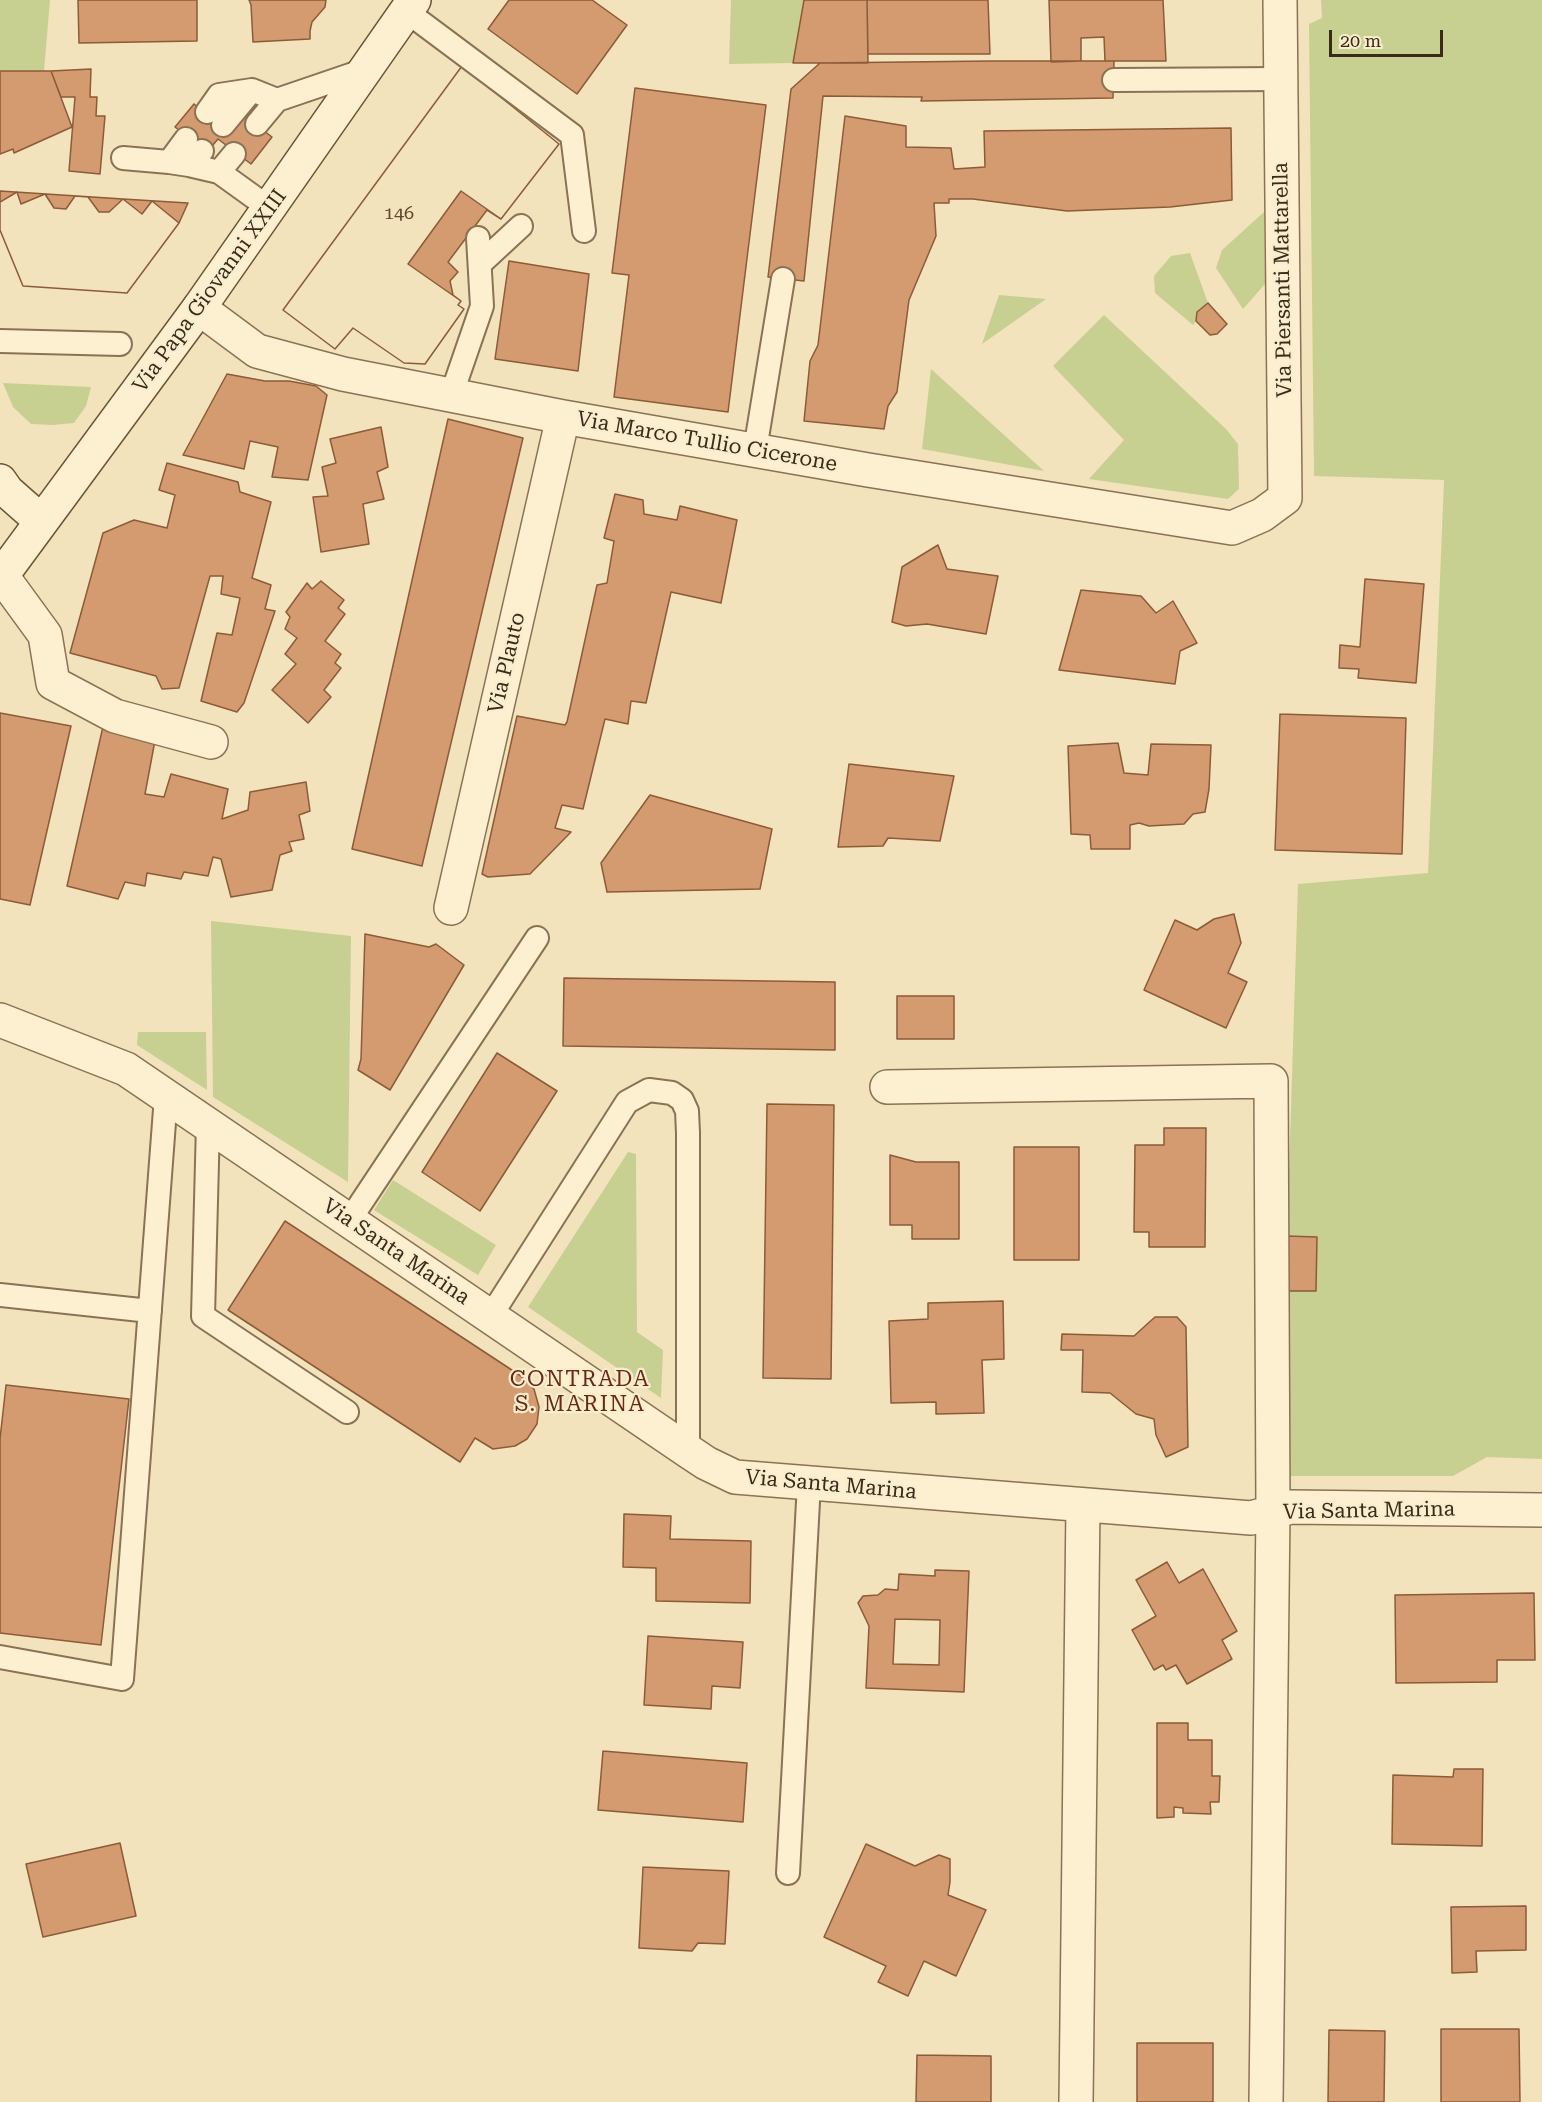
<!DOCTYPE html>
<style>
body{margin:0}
#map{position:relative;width:1542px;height:2102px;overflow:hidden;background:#f2e3bc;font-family:"Roboto Serif",serif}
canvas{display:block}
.scale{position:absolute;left:1329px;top:30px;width:114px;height:27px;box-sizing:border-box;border:3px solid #392a1a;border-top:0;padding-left:8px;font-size:18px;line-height:21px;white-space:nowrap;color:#392a1a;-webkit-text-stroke:4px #f8edcd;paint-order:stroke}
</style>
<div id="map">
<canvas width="1542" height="2102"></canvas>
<div class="scale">20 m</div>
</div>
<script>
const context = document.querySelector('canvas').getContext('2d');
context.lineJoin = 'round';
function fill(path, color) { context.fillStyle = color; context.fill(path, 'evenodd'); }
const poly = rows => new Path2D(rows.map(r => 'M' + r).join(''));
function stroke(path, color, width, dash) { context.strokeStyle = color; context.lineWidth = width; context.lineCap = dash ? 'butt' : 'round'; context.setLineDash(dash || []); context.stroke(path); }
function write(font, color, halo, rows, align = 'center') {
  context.font = font + ' "Roboto Serif",serif'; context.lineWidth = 4.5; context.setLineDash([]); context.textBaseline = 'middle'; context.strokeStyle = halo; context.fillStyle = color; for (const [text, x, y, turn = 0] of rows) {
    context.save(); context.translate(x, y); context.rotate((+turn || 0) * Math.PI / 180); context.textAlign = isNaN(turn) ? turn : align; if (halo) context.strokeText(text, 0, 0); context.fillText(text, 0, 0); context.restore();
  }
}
const green = poly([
 [0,0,50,0,44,71,0,71],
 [731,0,804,0,793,63,729,64],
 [1321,0,1542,0,1542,1459,1487,1457,1453,1476,1290,1476,1285,1291,1316,1291,1317,1237,1287,1236,1298,884,1428,873,1444,480,1314,476,1309,24,1322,18],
 [1264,212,1265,284,1243,309,1216,268,1222,250],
 [1190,253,1208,303,1197,312,1196,321,1193,325,1155,293,1154,276,1171,256],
 [999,295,1046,299,982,344],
 [1104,315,1226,429,1238,444,1239,489,1228,499,1089,479,1124,440,1053,366],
 [931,369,1044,471,922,449],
 [3,383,91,387,86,406,74,423,53,425,31,424,13,407],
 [211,921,351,936,348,1182,213,1097],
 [138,1032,206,1032,207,1090,137,1045],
 [628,1152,636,1154,637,1332,663,1350,661,1398,528,1307],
 [393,1180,496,1245,478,1275,374,1210]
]);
const building = poly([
 [78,0,197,0,197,41,79,43,78,0],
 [249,0,326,0,325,7,312,22,310,31,310,39,253,42,251,5,249,0],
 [509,0,592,0,627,25,577,94,488,29,509,0],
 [804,0,867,0,868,63,793,63,804,0],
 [867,0,988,0,990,54,868,54,867,0],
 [1049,0,1163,0,1166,61,1105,61,1104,37,1081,38,1081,61,1051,62,1049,0],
 [990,61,1114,61,1113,98,921,101,922,97,823,96,804,281,768,277,791,89,820,63,990,61],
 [462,66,559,144,501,219,461,191,408,264,461,301,458,305,464,309,425,364,404,363,353,328,335,349,283,310,462,66],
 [462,66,559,144,501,219,487,210,448,262,458,272,450,281,453,295,461,301,458,305,464,309,425,364,404,363,353,328,335,349,283,310,462,66],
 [91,69,90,97,97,97,96,116,105,116,100,174,69,171,75,97,61,97,51,71,91,69],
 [0,71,51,71,72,127,14,153,13,149,0,154,0,71],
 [635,88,766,105,728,412,614,397,629,275,612,273,635,88],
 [194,104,224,128,238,111,272,137,251,164,218,139,207,152,175,127,194,104],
 [845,116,906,126,906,147,951,148,954,169,985,167,984,131,1231,128,1232,200,1170,207,1067,211,973,199,949,199,949,203,934,203,936,236,909,300,897,392,888,406,884,429,804,421,810,361,818,345,845,116],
 [0,191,123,199,188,203,179,223,127,293,23,286,0,230,0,191],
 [17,192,21,204,45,194,54,208,66,209,75,196,88,197,99,212,109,212,123,199,142,214,152,201,179,223,127,293,23,286,0,230,0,202,17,192],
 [509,261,589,274,578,371,495,359,509,261],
 [1208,303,1227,324,1217,334,1210,335,1196,321,1197,312,1208,303],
 [227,374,265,381,289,381,316,386,327,395,308,480,272,477,278,447,250,441,244,469,183,455,227,374],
 [448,419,523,438,422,866,352,849,448,419],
 [381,427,388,467,377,472,384,499,363,504,369,544,321,552,313,497,328,496,322,467,336,463,330,439,381,427],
 [167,463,238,482,240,492,271,502,252,578,271,585,265,609,275,611,244,703,237,712,201,701,217,633,232,635,240,598,221,594,223,576,210,576,179,688,162,689,156,676,70,653,103,533,134,520,167,528,175,495,159,490,167,463],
 [615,494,643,500,644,514,677,520,680,506,737,520,721,603,671,592,646,703,631,701,628,724,605,719,583,809,562,805,555,828,571,832,530,874,488,877,482,874,517,716,565,725,567,722,597,585,607,583,614,541,604,538,615,494],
 [938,545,947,569,998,576,986,634,927,624,906,626,892,622,902,567,938,545],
 [1365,579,1424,584,1416,683,1358,678,1359,669,1339,668,1340,645,1360,647,1365,579],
 [321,581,344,600,338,608,345,614,325,641,341,654,335,663,341,668,324,690,331,697,308,723,272,690,296,664,285,654,297,638,285,629,290,617,286,612,307,583,312,589,321,581],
 [1081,590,1141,596,1156,613,1173,601,1197,643,1180,651,1175,684,1059,670,1081,590],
 [0,713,71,726,30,905,0,899,0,713],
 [1280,714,1406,718,1402,854,1275,850,1280,714],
 [104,722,156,735,145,794,164,797,171,774,228,789,222,819,248,810,250,792,306,782,310,811,299,815,304,839,289,842,292,851,280,855,272,890,231,897,221,859,213,857,208,876,184,872,181,879,147,873,145,886,125,882,118,899,67,886,104,722],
 [1118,743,1124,773,1148,775,1151,744,1211,745,1209,789,1205,812,1193,814,1184,824,1149,826,1139,823,1130,825,1130,849,1091,849,1090,835,1071,834,1068,746,1118,743],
 [849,764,954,776,940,841,888,838,883,846,838,847,849,764],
 [650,795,772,829,760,889,607,892,601,863,650,795],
 [1234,914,1241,943,1228,973,1247,982,1226,1028,1144,990,1175,920,1197,930,1214,919,1234,914],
 [365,934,429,947,436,944,464,965,390,1090,358,1070,361,1059,365,934],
 [564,978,835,982,835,1050,563,1046,564,978],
 [897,996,954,996,954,1039,897,1039,897,996],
 [497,1053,557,1091,480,1211,422,1172,497,1053],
 [767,1104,834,1105,831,1379,763,1378,767,1104],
 [1164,1128,1206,1128,1205,1247,1149,1247,1149,1232,1134,1232,1135,1145,1164,1145,1164,1128],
 [1014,1147,1079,1147,1079,1260,1014,1260,1014,1147],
 [890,1155,916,1162,959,1162,959,1239,912,1239,912,1225,890,1225,890,1155],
 [285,1221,521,1376,534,1389,539,1407,537,1424,527,1439,515,1446,493,1449,475,1438,460,1462,228,1310,285,1221],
 [1287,1236,1317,1237,1316,1291,1285,1291,1287,1236],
 [1003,1301,1004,1359,982,1360,984,1413,936,1414,936,1402,891,1403,889,1321,928,1319,928,1303,1003,1301],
 [1155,1317,1177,1317,1186,1327,1188,1447,1166,1457,1156,1435,1154,1419,1136,1414,1110,1393,1082,1392,1083,1350,1061,1350,1062,1334,1134,1336,1155,1317],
 [6,1385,129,1399,101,1645,0,1633,0,1439,6,1385],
 [624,1514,671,1516,670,1539,751,1541,750,1603,656,1601,656,1568,623,1567,624,1514],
 [1167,1562,1179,1583,1203,1569,1237,1631,1222,1640,1232,1659,1187,1684,1176,1665,1166,1670,1163,1665,1154,1670,1132,1630,1156,1616,1136,1580,1167,1562],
 [935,1570,969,1571,964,1692,866,1688,869,1626,858,1603,863,1596,878,1595,885,1589,898,1590,899,1574,935,1576,935,1570],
 [895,1619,940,1620,939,1665,893,1664,895,1619],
 [1534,1593,1535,1660,1497,1660,1497,1682,1396,1683,1395,1595,1534,1593],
 [648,1636,743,1642,740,1688,712,1686,711,1709,644,1705,648,1636],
 [1157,1723,1188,1723,1188,1740,1212,1740,1212,1776,1220,1776,1219,1802,1210,1802,1211,1814,1183,1813,1183,1808,1174,1807,1174,1817,1157,1818,1157,1723],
 [603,1751,747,1763,743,1822,598,1810,603,1751],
 [1454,1769,1483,1769,1482,1846,1392,1844,1393,1775,1453,1777,1454,1769],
 [120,1843,136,1916,43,1937,26,1864,120,1843],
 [866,1844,915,1866,939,1855,950,1859,950,1882,948,1895,986,1910,956,1976,924,1961,908,1996,878,1982,886,1966,824,1937,866,1844],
 [643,1867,729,1871,725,1944,698,1943,692,1951,639,1948,643,1867],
 [1526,1906,1526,1950,1476,1951,1477,1972,1452,1973,1451,1907,1526,1906],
 [1441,2029,1519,2029,1520,2102,1441,2102,1441,2029],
 [1329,2030,1385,2031,1384,2102,1328,2102,1329,2030],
 [1137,2043,1213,2043,1213,2102,1137,2102,1137,2043],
 [917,2055,991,2056,991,2102,916,2102,917,2055]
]);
const lane = poly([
 [406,11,572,135,584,231],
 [1114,80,1281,79],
 [277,100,365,70],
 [207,112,219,95,252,90],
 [223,125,252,90,277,100,257,124],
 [186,139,169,162,189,165,202,151],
 [123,158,169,162],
 [189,165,219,172,269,208],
 [219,172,234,154],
 [480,264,521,226],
 [0,341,120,344],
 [451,396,482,306,478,238],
 [755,450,783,279],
 [208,1124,203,1316,347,1412],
 [349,1221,537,938],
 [0,1295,150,1311],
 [490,1317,627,1102,649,1090,672,1093,682,1100,687,1111,688,1133,688,1451],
 [0,1657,122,1679,166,1096],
 [788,1873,809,1483]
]);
const street = poly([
 [199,308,257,351,343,374,563,417,868,470,1232,528,1262,515,1285,498,1280,0],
 [2,576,45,635,53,683,115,716,211,742],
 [451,908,563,417],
 [0,1020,126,1069,688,1451,706,1463,735,1477,1251,1518,1291,1507,1542,1510],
 [887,1087,1271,1081,1273,1512,1266,2102],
 [1076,2102,1083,1505]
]);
const secondary = poly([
 [0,481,7,491,41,521],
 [0,578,199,308,414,0]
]);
const numberNames = [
 ["146",399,214]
];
const streetNames = [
 ["Via Piersanti Mattarella",1283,280,-91],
 ["Via Papa Giovanni XXIII",210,291,-54],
 ["Via Marco Tullio Cicerone",707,442,10],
 ["Via Plauto",507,663,-77],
 ["Via Santa Marina",396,1252,34],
 ["Via Santa Marina",831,1485,5],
 ["Via Santa Marina",1369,1511,-1]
];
const neighbourhoodNames = [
 ["CONTRADA",580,1380],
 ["S. MARINA",580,1405]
];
fill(green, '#c7d090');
fill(building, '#d39b6f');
stroke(building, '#8c5b38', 1.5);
stroke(lane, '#8b7254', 26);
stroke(street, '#8b7254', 36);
stroke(secondary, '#6c5338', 36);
stroke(lane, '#fcf0d0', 22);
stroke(street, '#fcf0d0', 33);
stroke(secondary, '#fcf0d0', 33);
write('18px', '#60462f', null, numberNames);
write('21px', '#392a1a', '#f8edcd', streetNames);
context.letterSpacing = '1.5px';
write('22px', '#692916', '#f8edcd', neighbourhoodNames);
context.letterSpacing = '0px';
</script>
